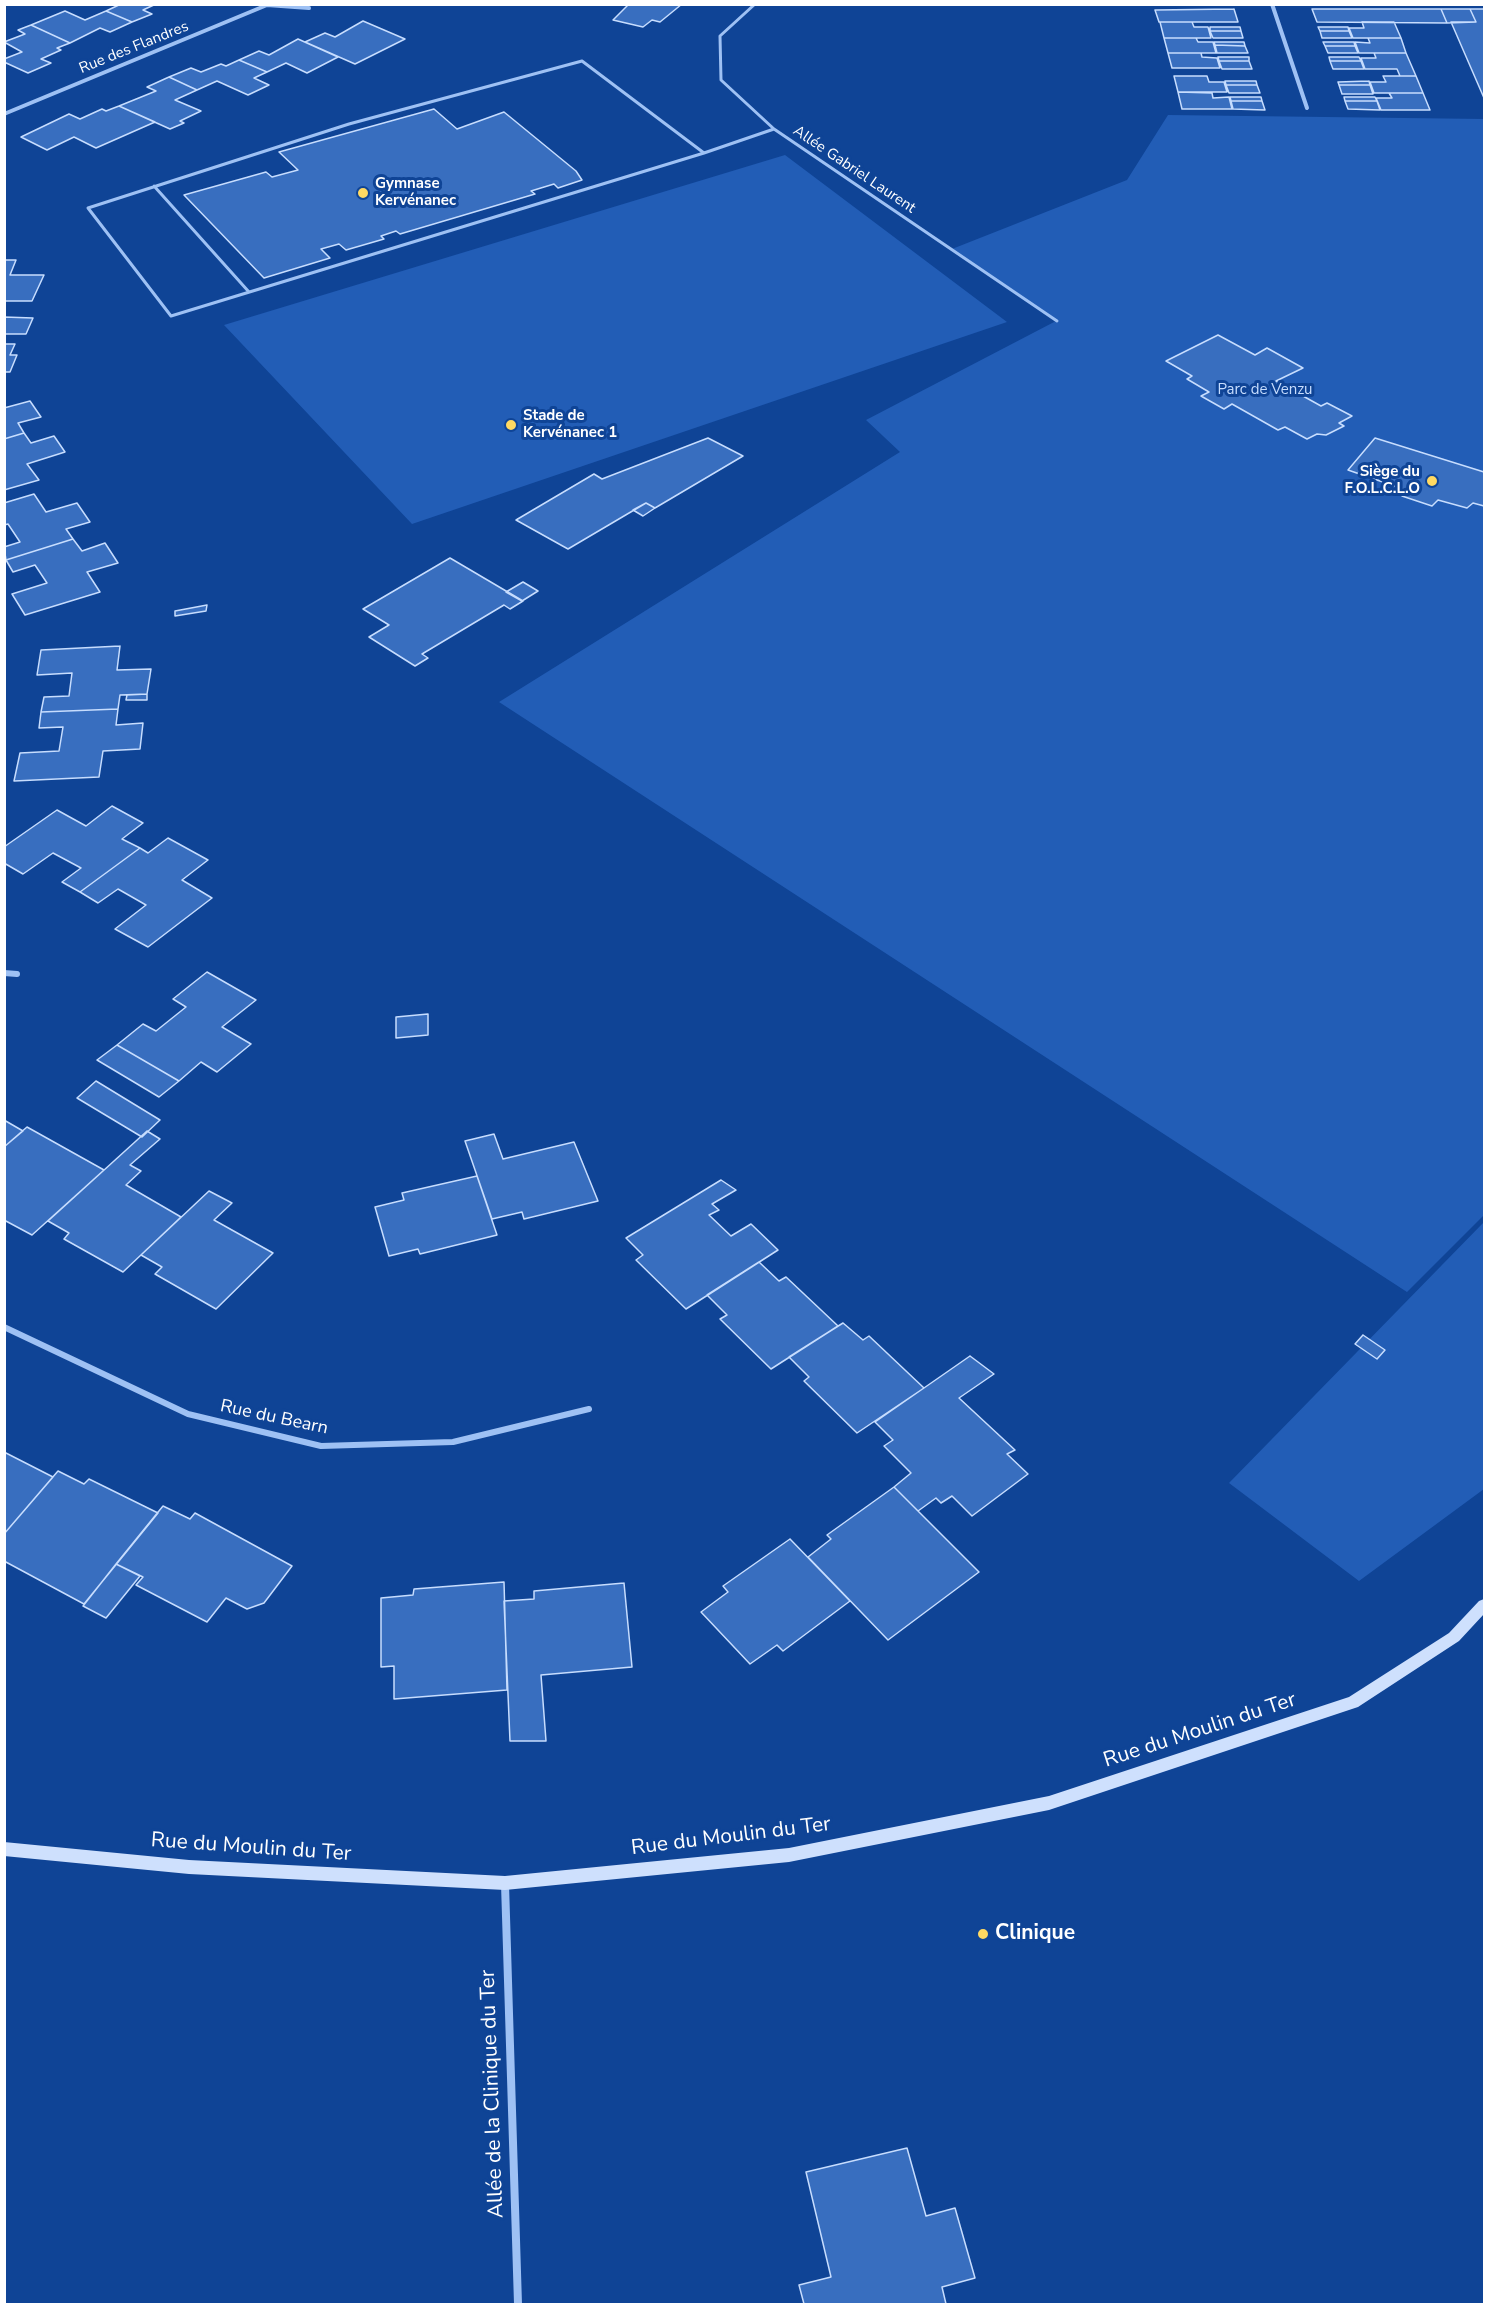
<!DOCTYPE html>
<meta charset="utf-8">
<style>
body{margin:0}
#map{position:relative;width:1489px;height:2309px;overflow:hidden;background:#0f4496;font-family:"Nunito Sans",sans-serif}
canvas{display:block}
.frame{position:absolute;inset:0;border:6px solid #fff;pointer-events:none}
</style>
<div id="map">
<canvas width="1489" height="2309"></canvas>
<div class="frame"></div>
</div>
<script>
const context = document.querySelector('canvas').getContext('2d');
context.lineJoin = 'round';
function fill(path, color) { context.fillStyle = color; context.fill(path, 'evenodd'); }
const poly = rows => new Path2D(rows.map(r => 'M' + r).join(''));
function stroke(path, color, width, dash) { context.strokeStyle = color; context.lineWidth = width; context.lineCap = dash ? 'butt' : 'round'; context.setLineDash(dash || []); context.stroke(path); }
function write(font, color, halo, rows, align = 'center') {
  context.font = font + ' "Nunito Sans",sans-serif'; context.lineWidth = 6; context.setLineDash([]); context.textBaseline = 'middle'; context.strokeStyle = halo; context.fillStyle = color; for (const [text, x, y, turn = 0] of rows) {
    context.save(); context.translate(x, y); context.rotate((+turn || 0) * Math.PI / 180); context.textAlign = isNaN(turn) ? turn : align; if (halo) context.strokeText(text, 0, 0); context.fillText(text, 0, 0); context.restore();
  }
}
const green = poly([
 [1168,115,1484,119,1484,1215,1407,1292,499,702,900,452,866,420,1056,321,952,249,1127,180],
 [785,155,1007,322,412,524,224,325],
 [1484,1222,1484,1489,1359,1581,1229,1483]
]);
const building = poly([
 [121,4,156,4,143,10,152,14,132,22,106,11,121,4],
 [629,4,682,4,660,22,652,20,643,27,613,20,629,4],
 [1234,9,1238,22,1159,22,1155,10,1234,9],
 [1312,9,1441,9,1447,23,1317,22,1312,9],
 [1441,9,1470,9,1476,22,1447,23,1441,9],
 [1470,9,1484,9,1484,98,1451,22,1476,22,1470,9],
 [65,11,85,20,106,11,132,22,110,32,100,28,70,43,31,25,65,11],
 [363,21,405,39,355,64,305,42,325,33,335,37,363,21],
 [1160,22,1192,22,1194,27,1208,27,1211,38,1164,38,1160,22],
 [1362,22,1394,22,1401,38,1353,38,1349,28,1364,28,1362,22],
 [31,25,70,43,57,48,61,50,41,59,51,63,28,73,4,62,4,59,22,52,4,42,25,34,18,30,31,25],
 [1210,27,1240,27,1241,31,1210,31,1210,27],
 [1318,27,1348,27,1349,31,1320,31,1318,27],
 [1210,31,1241,31,1243,38,1213,38,1210,31],
 [1320,31,1349,31,1352,38,1322,38,1320,31],
 [1164,38,1196,38,1198,42,1213,42,1216,53,1168,53,1164,38],
 [1368,38,1401,38,1406,53,1359,53,1355,42,1370,43,1368,38],
 [298,39,338,57,307,73,286,63,267,72,239,60,259,51,269,55,298,39],
 [1214,42,1244,42,1245,46,1215,45,1214,42],
 [1323,42,1354,42,1355,46,1325,46,1323,42],
 [1215,45,1245,46,1248,53,1217,53,1215,45],
 [1325,46,1355,46,1358,53,1328,53,1325,46],
 [1168,53,1201,53,1202,57,1217,58,1220,68,1172,68,1168,53],
 [1374,53,1406,53,1416,76,1400,76,1397,69,1365,69,1361,58,1376,58,1374,53],
 [1218,57,1249,57,1249,61,1219,61,1218,57],
 [1329,57,1359,57,1361,61,1330,61,1329,57],
 [239,60,267,72,254,78,269,85,248,95,217,81,197,90,169,77,191,68,201,72,221,64,226,66,239,60],
 [1219,61,1249,61,1252,69,1222,69,1219,61],
 [1330,61,1361,61,1364,69,1333,69,1330,61],
 [1174,76,1207,76,1209,82,1224,82,1227,92,1178,92,1174,76],
 [1383,76,1416,76,1423,93,1374,93,1370,82,1386,82,1383,76],
 [169,77,197,90,175,100,201,111,180,121,184,123,170,129,119,106,156,91,147,87,169,77],
 [1225,81,1256,81,1257,85,1226,85,1225,81],
 [1369,81,1370,85,1339,85,1338,82,1369,81],
 [1226,85,1257,85,1260,93,1229,93,1226,85],
 [1339,85,1370,85,1373,94,1342,94,1339,85],
 [1178,92,1212,93,1213,98,1229,97,1232,109,1182,109,1178,92],
 [1389,93,1423,93,1430,110,1381,110,1376,98,1392,98,1389,93],
 [1230,97,1261,97,1262,101,1231,101,1230,97],
 [1344,97,1375,97,1377,101,1345,101,1344,97],
 [1231,101,1262,101,1265,110,1233,109,1231,101],
 [1345,101,1377,101,1380,110,1348,109,1345,101],
 [119,106,155,122,96,148,74,137,47,150,21,137,69,114,80,119,102,109,106,111,119,106],
 [434,109,457,129,504,112,576,171,582,180,558,188,554,184,531,191,535,194,400,234,396,231,381,236,384,239,346,250,339,244,321,249,330,258,264,278,184,195,266,172,272,177,298,170,279,152,434,109],
 [4,260,16,260,10,275,44,275,32,301,4,301,4,260],
 [4,317,33,318,26,334,4,334,4,317],
 [1218,335,1255,355,1267,348,1303,368,1276,381,1321,406,1327,403,1352,416,1339,423,1344,426,1326,435,1317,434,1307,439,1285,427,1278,430,1232,404,1224,409,1201,396,1209,392,1187,379,1192,376,1166,361,1218,335],
 [4,344,15,344,10,355,17,355,10,372,4,372,4,344],
 [30,401,41,417,18,423,24,433,4,439,4,408,30,401],
 [24,433,31,443,54,436,65,452,27,464,39,480,4,490,4,439,24,433],
 [708,438,743,456,655,508,646,503,568,549,516,520,594,474,602,479,708,438],
 [1375,438,1484,472,1484,506,1473,503,1467,508,1438,500,1432,506,1402,496,1406,490,1348,470,1375,438],
 [34,494,46,512,77,503,90,522,66,529,73,539,6,560,4,547,20,542,8,524,4,525,4,503,34,494],
 [646,503,655,508,643,516,633,510,646,503],
 [73,539,82,551,105,543,118,563,87,572,100,592,25,615,12,594,47,583,35,565,13,572,6,560,73,539],
 [450,558,523,601,510,609,504,605,422,654,428,658,415,666,369,637,389,625,363,609,450,558],
 [523,582,538,591,522,601,506,592,523,582],
 [207,605,206,611,175,616,175,611,207,605],
 [120,646,117,670,151,669,147,694,120,695,118,709,41,712,44,697,69,696,72,673,37,675,41,650,120,646],
 [147,694,147,700,126,700,127,695,147,694],
 [118,709,116,725,143,723,140,749,103,751,99,777,14,781,20,753,59,751,63,727,39,728,41,712,118,709],
 [112,806,143,823,122,839,140,848,80,892,62,882,81,868,53,853,23,874,4,863,4,847,57,810,86,826,112,806],
 [168,838,208,860,182,880,212,898,148,947,115,929,146,905,118,889,98,903,80,892,140,848,148,853,168,838],
 [207,972,256,1000,222,1027,251,1044,217,1072,201,1062,179,1081,117,1045,143,1024,156,1031,186,1007,173,999,207,972],
 [428,1014,428,1035,396,1038,396,1017,428,1014],
 [117,1045,179,1081,159,1097,97,1060,117,1045],
 [96,1081,160,1120,142,1137,77,1098,96,1081],
 [4,1120,23,1131,4,1147,4,1120],
 [27,1127,104,1170,32,1235,4,1220,4,1147,27,1127],
 [147,1131,160,1139,130,1165,141,1171,126,1185,181,1217,123,1272,64,1239,69,1233,48,1221,147,1131],
 [494,1134,503,1159,574,1142,598,1201,524,1219,522,1212,492,1219,465,1141,494,1134],
 [477,1176,497,1235,420,1254,418,1249,389,1256,375,1207,404,1200,402,1193,477,1176],
 [721,1180,736,1190,712,1204,719,1210,709,1215,731,1236,751,1224,778,1250,686,1309,636,1260,643,1255,626,1238,721,1180],
 [209,1191,232,1203,214,1220,273,1253,216,1309,155,1274,162,1267,141,1255,209,1191],
 [759,1262,779,1281,786,1277,838,1326,771,1369,720,1319,727,1315,707,1295,759,1262],
 [843,1323,863,1340,869,1336,924,1388,857,1433,804,1381,809,1377,789,1357,843,1323],
 [1363,1335,1385,1350,1377,1359,1355,1344,1363,1335],
 [970,1356,994,1374,959,1398,1015,1450,1007,1454,1028,1474,972,1516,952,1496,941,1503,936,1498,918,1511,894,1487,911,1473,884,1446,893,1440,875,1422,970,1356],
 [4,1452,53,1477,4,1534,4,1452],
 [58,1471,84,1484,89,1479,158,1513,84,1604,4,1561,4,1534,58,1471],
 [894,1487,979,1572,888,1640,808,1557,831,1539,827,1535,894,1487],
 [163,1506,190,1519,195,1513,292,1566,264,1603,247,1609,226,1598,207,1622,136,1585,143,1577,116,1564,163,1506],
 [790,1539,850,1601,783,1651,777,1645,750,1664,701,1612,728,1592,723,1586,790,1539],
 [116,1564,140,1576,106,1618,83,1606,116,1564],
 [504,1582,507,1690,394,1699,394,1666,381,1667,381,1598,413,1595,414,1589,504,1582],
 [624,1583,632,1667,541,1675,546,1741,510,1741,504,1601,534,1599,534,1591,624,1583],
 [907,2148,926,2216,955,2208,975,2278,942,2287,946,2304,804,2304,799,2285,831,2277,806,2172,907,2148]
]);
const lane = poly([
 [755,4,720,36,721,80,774,129,1057,321],
 [582,61,704,153,171,316,88,208,349,124,582,61],
 [704,153,774,129],
 [154,186,249,292]
]);
const streetFar2 = poly([
 [1272,4,1307,108],
 [4,114,267,5,309,8]
]);
const streetFar1 = poly([
 [4,973,17,974],
 [4,1327,188,1414,321,1446,453,1442,589,1409]
]);
const street = poly([
 [505,1884,518,2304]
]);
const secondary = poly([
 [1484,1599,1484,1614,1459,1641,1358,1707,1049,1810,789,1862,505,1890,189,1874,4,1856,4,1842,189,1860,505,1876,789,1848,1049,1796,1349,1697,1449,1633,1479,1601,1484,1599]
]);
const markers = [
 [363,193,6,"#ffd962"],
 [511,425,6,"#ffd962"],
 [1432,481,6,"#ffd962"],
 [983,1934,6,"#ffd962"]
];
const farStreetnames = [
 ["Rue des Flandres",134,48,-22],
 ["Allée Gabriel Laurent",854,170,34]
];
const farPoinames = [
 ["Gymnase",375,184],
 ["Kervénanec",375,201],
 ["Stade de",523,416],
 ["Kervénanec 1",523,433],
 ["Siège du",1420,472,"right"],
 ["F.O.L.C.L.O",1420,489,"right"]
];
const farParknames = [
 ["Parc de Venzu",1265,390]
];
const streetNames = [
 ["Rue du Bearn",274,1418,12]
];
const nearStreetnames = [
 ["Rue du Moulin du Ter",1200,1731,-18],
 ["Rue du Moulin du Ter",731,1837,-7],
 ["Rue du Moulin du Ter",251,1848,4],
 ["Allée de la Clinique du Ter",493,2094,-92]
];
const nearPoinames = [
 ["Clinique",995,1934]
];
fill(green, '#225db6');
fill(building, '#386ebf');
stroke(building, '#c7ddfe', 1.5);
stroke(lane, '#9ec1f4', 3);
stroke(streetFar2, '#9ec1f4', 4);
stroke(streetFar1, '#9ec1f4', 6);
stroke(street, '#9ec1f4', 8);
fill(secondary, '#cee0fd');
for (const [x, y, r, color] of markers) { const dot = new Path2D(); dot.arc(x, y, r, 0, 2 * Math.PI); context.fillStyle = color; context.fill(dot); stroke(dot, '#0f4496', 2); }
write('15px', '#fff', '#0f4496', farStreetnames);
write('bold 15px', '#fff', '#0f4496', farPoinames, 'left');
write('15px', '#c7ddfe', '#0f4496', farParknames);
write('18px', '#fff', '#0f4496', streetNames);
write('21px', '#fff', '#0f4496', nearStreetnames);
write('bold 21px', '#fff', '#0f4496', nearPoinames, 'left');
</script>
